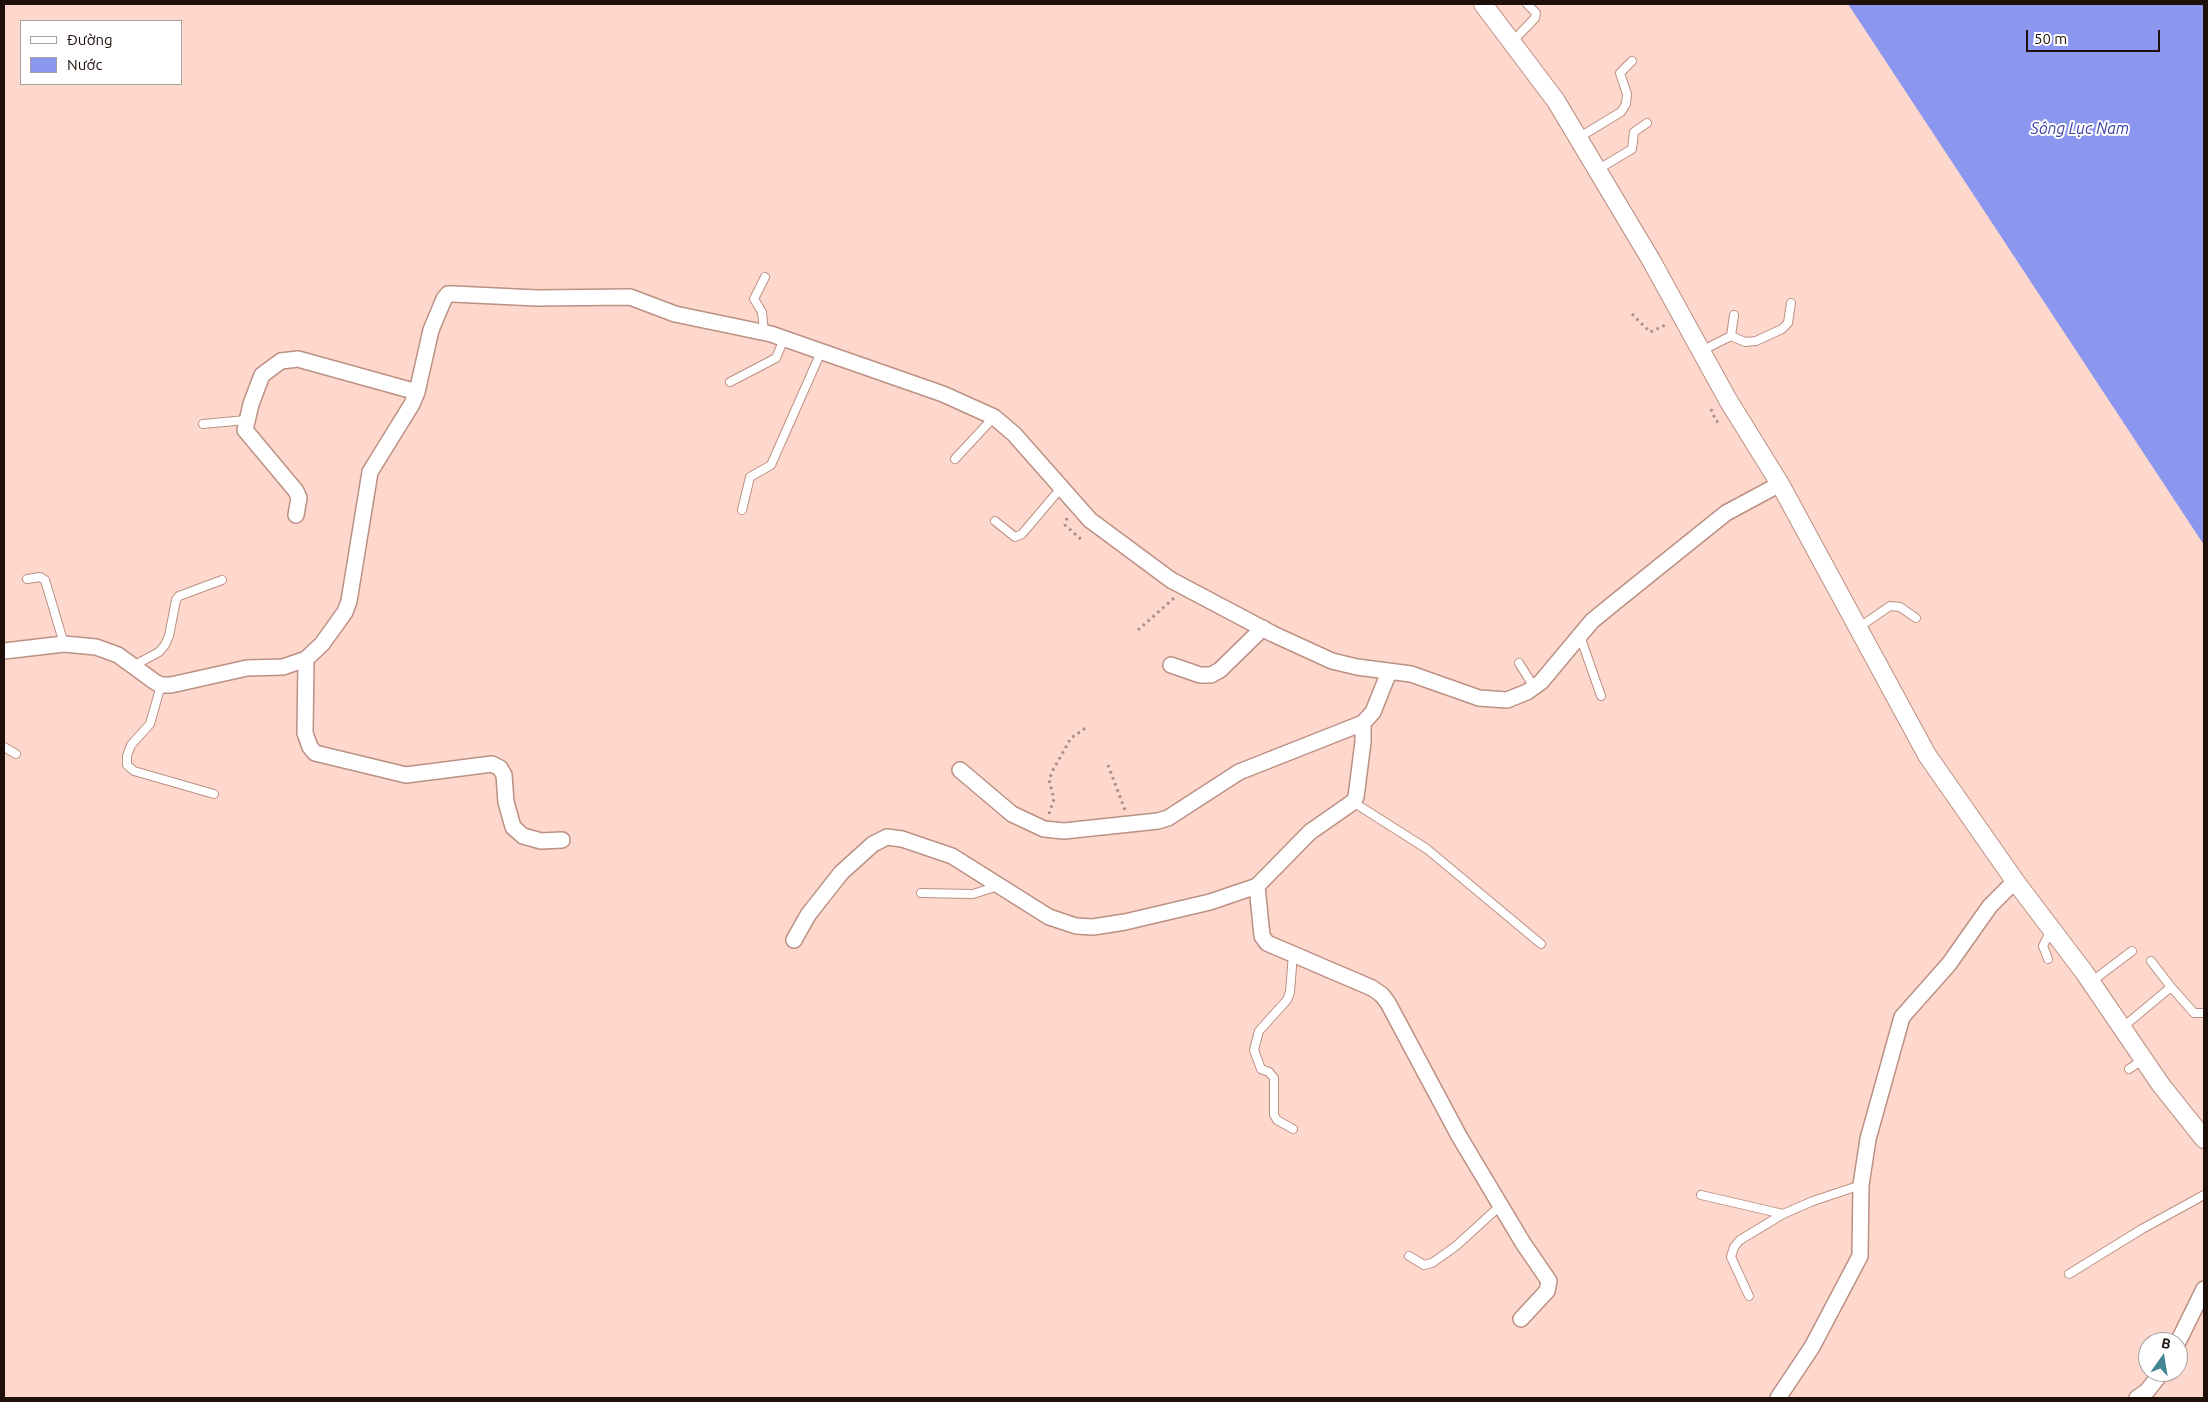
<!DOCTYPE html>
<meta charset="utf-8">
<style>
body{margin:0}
#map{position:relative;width:2208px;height:1402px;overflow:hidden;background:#ffd8cd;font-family:Ubuntu,sans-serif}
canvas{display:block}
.frame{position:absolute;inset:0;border:5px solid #1f0f0b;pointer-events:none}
.legend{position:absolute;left:20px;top:20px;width:162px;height:65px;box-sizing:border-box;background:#fff;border:1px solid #a59f9d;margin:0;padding:6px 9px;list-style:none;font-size:15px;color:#1f0f0b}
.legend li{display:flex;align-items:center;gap:10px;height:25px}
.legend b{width:25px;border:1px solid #a59f9d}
.north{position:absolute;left:2138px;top:1332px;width:50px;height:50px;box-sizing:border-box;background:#fff;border:1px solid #a59f9d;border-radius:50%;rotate:13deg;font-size:14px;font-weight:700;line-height:20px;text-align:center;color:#1f0f0b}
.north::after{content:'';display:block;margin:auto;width:18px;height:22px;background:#428595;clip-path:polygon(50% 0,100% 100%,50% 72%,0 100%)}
.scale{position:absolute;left:2026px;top:30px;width:134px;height:22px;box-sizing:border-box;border:2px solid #1f0f0b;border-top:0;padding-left:6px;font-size:15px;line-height:18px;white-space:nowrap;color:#1f0f0b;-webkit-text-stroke:4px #fff;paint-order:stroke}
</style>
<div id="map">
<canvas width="2208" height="1402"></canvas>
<div class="frame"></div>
<ul class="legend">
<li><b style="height:6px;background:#fff"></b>Đường</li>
<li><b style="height:14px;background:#8b97ef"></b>Nước</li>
</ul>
<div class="north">B</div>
<div class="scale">50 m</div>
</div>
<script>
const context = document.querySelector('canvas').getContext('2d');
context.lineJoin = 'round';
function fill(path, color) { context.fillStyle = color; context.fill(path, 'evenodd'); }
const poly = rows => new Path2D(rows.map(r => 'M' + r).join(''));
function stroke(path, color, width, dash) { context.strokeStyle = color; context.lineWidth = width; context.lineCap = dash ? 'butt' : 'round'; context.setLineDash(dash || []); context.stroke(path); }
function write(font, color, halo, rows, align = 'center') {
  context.font = font + ' Ubuntu,sans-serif'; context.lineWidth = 4; context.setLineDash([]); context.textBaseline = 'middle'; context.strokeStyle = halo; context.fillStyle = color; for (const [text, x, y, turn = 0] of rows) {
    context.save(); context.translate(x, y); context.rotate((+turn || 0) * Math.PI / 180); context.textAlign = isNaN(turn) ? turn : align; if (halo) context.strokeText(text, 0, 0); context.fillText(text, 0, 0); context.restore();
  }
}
const water = poly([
 [1848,4,2204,4,2204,545]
]);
const path = poly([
 [1632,314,1650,332,1668,324],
 [1711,409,1716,421,1721,423],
 [1067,518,1065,525,1083,541],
 [1138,630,1174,598],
 [1108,765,1125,810],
 [1049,814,1054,799,1049,780,1053,770,1071,738,1087,727]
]);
const service = poly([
 [1512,42,1535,18,1536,13,1527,4],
 [1578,138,1621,112,1626,104,1627,94,1620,73,1632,61],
 [1597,170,1632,149,1634,132,1647,123],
 [764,332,762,312,754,299,765,277],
 [1731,336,1745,342,1756,341,1782,329,1788,323,1791,303],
 [1701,351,1731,336,1734,315],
 [730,382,776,358,784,339],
 [203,424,246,420],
 [955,459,994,417],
 [742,510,750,477,771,465,821,352],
 [995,521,1015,537,1022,534,1061,488],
 [27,579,40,577,45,580,64,644],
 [1858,628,1890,606,1900,607,1916,618],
 [1580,636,1601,696],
 [1519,663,1534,687],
 [133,666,159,652,165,645,169,636,176,600,179,596,222,580],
 [161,685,150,724,131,745,127,756,127,765,134,771,214,794],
 [4,747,16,754],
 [1353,802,1427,849,1541,944],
 [921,893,973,894,998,886],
 [1293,954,1290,992,1287,1000,1259,1031,1254,1050,1261,1069,1269,1072,1274,1078,1274,1115,1277,1120,1293,1129],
 [2048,959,2043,946,2051,930],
 [2151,961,2171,987],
 [2091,982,2132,951],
 [2123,1027,2171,987,2194,1013,2204,1013],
 [2129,1069,2144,1059],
 [1701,1195,1783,1214],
 [1409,1256,1424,1265,1432,1263,1456,1246,1501,1205],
 [2069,1274,2142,1229,2204,1195],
 [1749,1296,1731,1257,1734,1247,1740,1240,1783,1214,1813,1201,1861,1185]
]);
const minor = poly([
 [296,515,299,498,296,491,245,430,251,404,262,375,281,361,298,359,417,392],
 [4,651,64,644,96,647,118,655,155,682,161,685,171,685,247,668,283,667,306,659,322,644,345,612,349,601,370,472,412,404,417,392,431,330,444,299,448,294,453,294,537,298,630,297,675,314,771,334,943,394,994,417,1014,434,1090,520,1171,580,1273,634,1332,661,1357,667,1411,674,1479,698,1507,700,1527,692,1541,682,1592,621,1614,603,1726,513,1780,484],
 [306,659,305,733,310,747,315,753,406,775,492,764,500,768,504,775,506,802,513,827,523,836,541,841,562,840],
 [1171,665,1200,675,1211,675,1220,670,1263,628],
 [960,770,1012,814,1044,829,1064,831,1158,821,1168,818,1239,772,1363,723,1373,712,1389,672],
 [1257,886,1262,936,1267,943,1372,988,1382,995,1388,1003,1459,1136,1523,1243,1549,1281,1547,1291,1521,1319],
 [794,940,808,915,841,873,873,844,887,837,902,839,952,856,1049,917,1076,926,1093,927,1125,922,1210,902,1257,886,1310,832,1353,802,1356,797,1363,742,1363,723],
 [2178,1342,2204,1289],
 [1778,1398,1812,1347,1860,1256,1861,1185,1868,1139,1902,1017,1949,964,1990,906,2015,881],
 [2137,1398,2147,1391,2162,1372]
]);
const tertiary = poly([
 [1483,4,1556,101,1651,260,1728,400,1780,484,1927,755,2015,881,2084,972,2161,1085,2204,1139]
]);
const waterNames = [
 ["Sông Lục Nam",2080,129]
];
fill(water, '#8b97ef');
stroke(service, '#bc9083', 10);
stroke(minor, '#bc9083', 18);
stroke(tertiary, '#bc9083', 20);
stroke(path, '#ab8d85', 3, [2.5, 4]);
stroke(service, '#fff', 8);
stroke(minor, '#fff', 15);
stroke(tertiary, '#fff', 18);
write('italic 16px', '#3f41a6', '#fff', waterNames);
</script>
